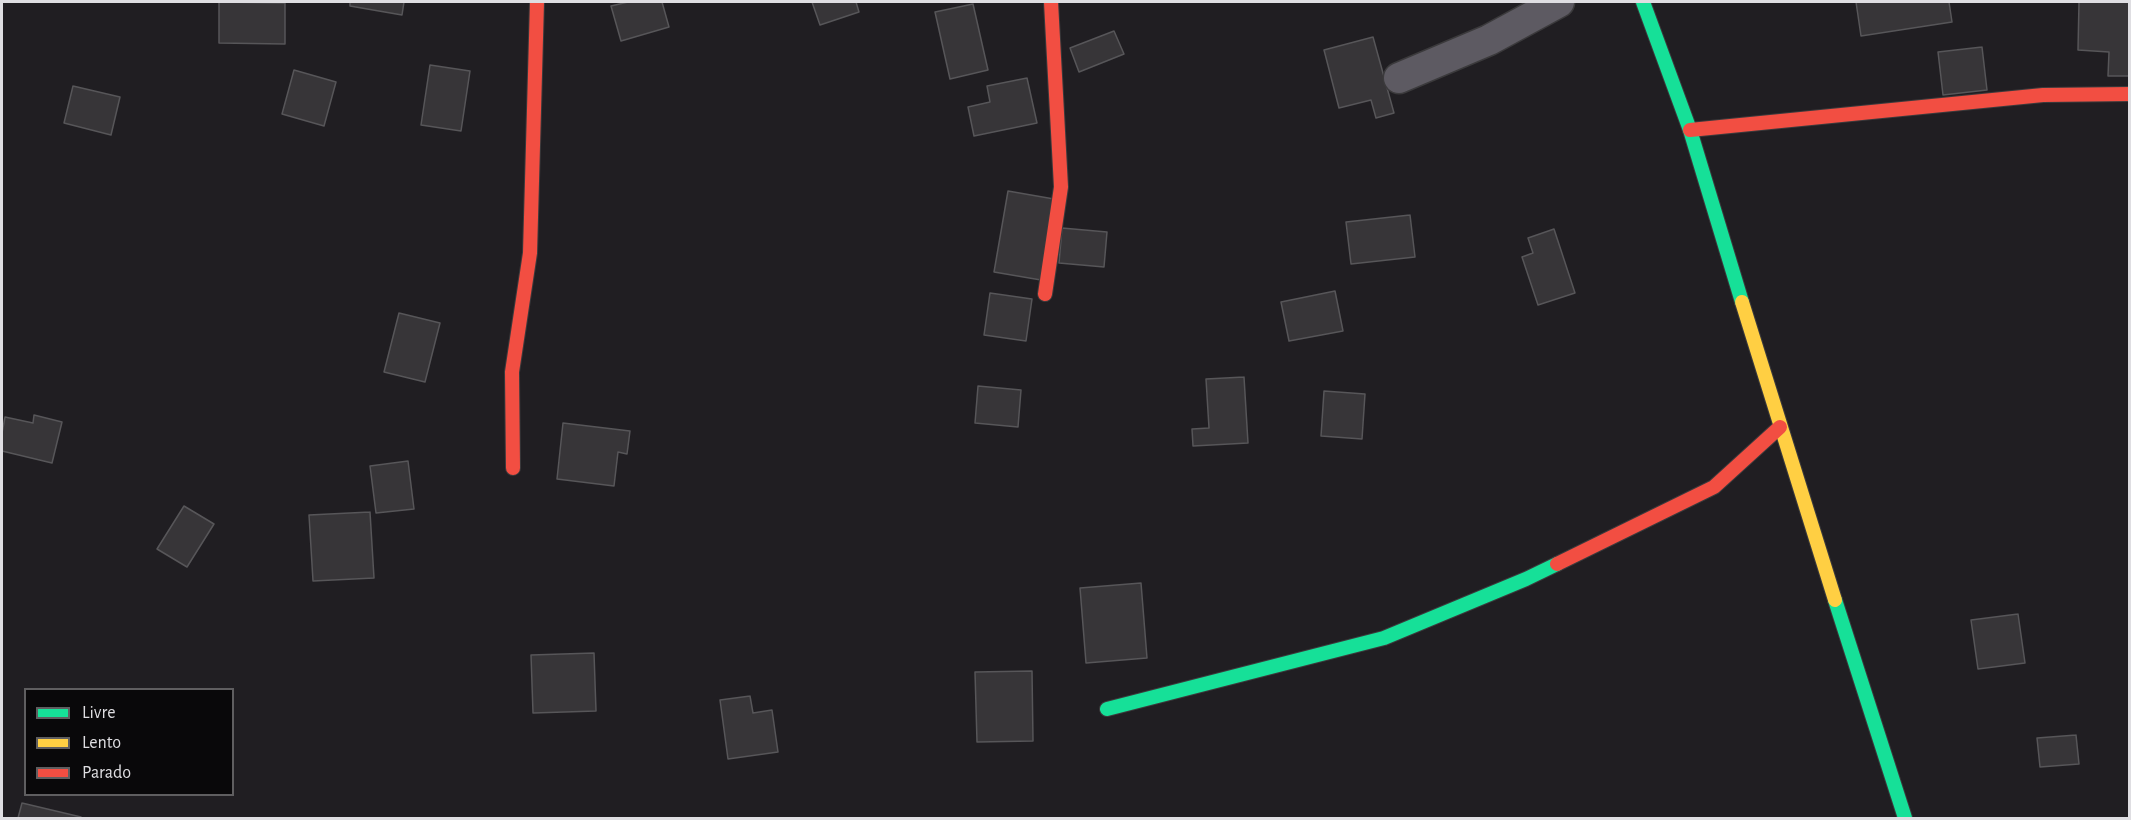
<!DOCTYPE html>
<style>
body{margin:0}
#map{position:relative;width:2131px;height:820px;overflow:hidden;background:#201e22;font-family:"Alegreya Sans",sans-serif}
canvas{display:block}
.frame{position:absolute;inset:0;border:3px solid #dfdee2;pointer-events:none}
.legend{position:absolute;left:24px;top:688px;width:210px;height:108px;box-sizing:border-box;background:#09080a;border:2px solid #5f5e60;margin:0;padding:8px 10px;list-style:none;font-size:18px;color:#dfdee2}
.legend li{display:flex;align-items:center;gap:12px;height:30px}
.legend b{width:30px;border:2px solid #5f5e60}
</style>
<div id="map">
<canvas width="2131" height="820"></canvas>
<div class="frame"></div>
<ul class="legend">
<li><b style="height:8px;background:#16e098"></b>Livre</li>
<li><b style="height:8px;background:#ffcf43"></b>Lento</li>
<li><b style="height:8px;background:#f24e42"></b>Parado</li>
</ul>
</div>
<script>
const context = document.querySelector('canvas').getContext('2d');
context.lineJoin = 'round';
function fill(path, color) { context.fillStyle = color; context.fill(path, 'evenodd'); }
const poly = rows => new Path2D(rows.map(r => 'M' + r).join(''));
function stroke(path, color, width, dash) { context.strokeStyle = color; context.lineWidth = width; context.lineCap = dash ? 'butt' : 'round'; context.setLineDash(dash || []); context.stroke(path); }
const building = poly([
 [219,2,285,3,285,44,219,43,219,2],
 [350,2,404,2,402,15,350,6,350,2],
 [628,2,662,2,669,27,621,41,611,6,628,2],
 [812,2,856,2,859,12,820,25,812,2],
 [1856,2,1949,2,1952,22,1861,36,1856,2],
 [2079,2,2130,2,2130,76,2108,76,2109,52,2078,50,2079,2],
 [973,4,988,70,950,79,935,12,973,4],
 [1114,31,1124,54,1079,72,1070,48,1114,31],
 [1373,37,1394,113,1376,118,1371,100,1339,108,1324,50,1373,37],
 [1982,47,1987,90,1943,95,1938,52,1982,47],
 [430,65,470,71,461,131,421,125,430,65],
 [294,70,336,82,324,126,282,114,294,70],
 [1027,78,1037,123,974,136,968,107,990,102,987,86,1027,78],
 [73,86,120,97,111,135,64,123,73,86],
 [1008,191,1054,199,1041,280,994,272,1008,191],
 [1410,215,1415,257,1351,264,1346,222,1410,215],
 [1062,228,1107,232,1104,267,1059,263,1062,228],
 [1554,229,1575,293,1538,305,1522,257,1533,253,1528,238,1554,229],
 [1335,291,1343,331,1289,341,1281,302,1335,291],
 [990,293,1032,299,1026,341,984,335,990,293],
 [399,313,440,323,425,382,384,372,399,313],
 [1244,377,1248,443,1193,446,1192,429,1209,428,1206,379,1244,377],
 [978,386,1021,390,1018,427,975,423,978,386],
 [1324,391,1365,394,1362,439,1321,436,1324,391],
 [34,415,62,422,52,463,2,451,2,433,5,417,33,423,34,415],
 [563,423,630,431,627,454,618,452,614,486,557,479,563,423],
 [408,461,414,509,376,513,370,466,408,461],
 [184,506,214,524,187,567,157,549,184,506],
 [370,512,374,578,313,581,309,515,370,512],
 [1141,583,1147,658,1086,663,1080,588,1141,583],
 [2018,614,2025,663,1978,669,1971,620,2018,614],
 [594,653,596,711,533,713,531,655,594,653],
 [1032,671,1033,741,977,742,975,672,1032,671],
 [750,696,753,713,772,710,778,752,728,759,720,700,750,696],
 [2076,735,2079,764,2040,767,2037,738,2076,735],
 [22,803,81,817,80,818,18,818,22,803]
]);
const street = poly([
 [1399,78,1489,40,1559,2]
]);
const fast = poly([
 [1643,2,1690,130,1742,302],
 [1835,600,1905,818],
 [1107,709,1384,638,1526,579,1557,564]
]);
const slow = poly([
 [1742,302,1835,600]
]);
const jam = poly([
 [1690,130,2043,95,2130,94],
 [1045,294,1061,187,1051,2],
 [513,468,512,372,530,253,537,2],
 [1557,564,1714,487,1780,427]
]);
fill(building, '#373538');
stroke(building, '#575659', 1.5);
stroke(street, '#3b3a3c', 33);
stroke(fast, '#3b3a3c', 16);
stroke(slow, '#3b3a3c', 16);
stroke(jam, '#3b3a3c', 16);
stroke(street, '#5d5a62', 30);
stroke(fast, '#16e098', 14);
stroke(slow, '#ffcf43', 14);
stroke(jam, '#f24e42', 14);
</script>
